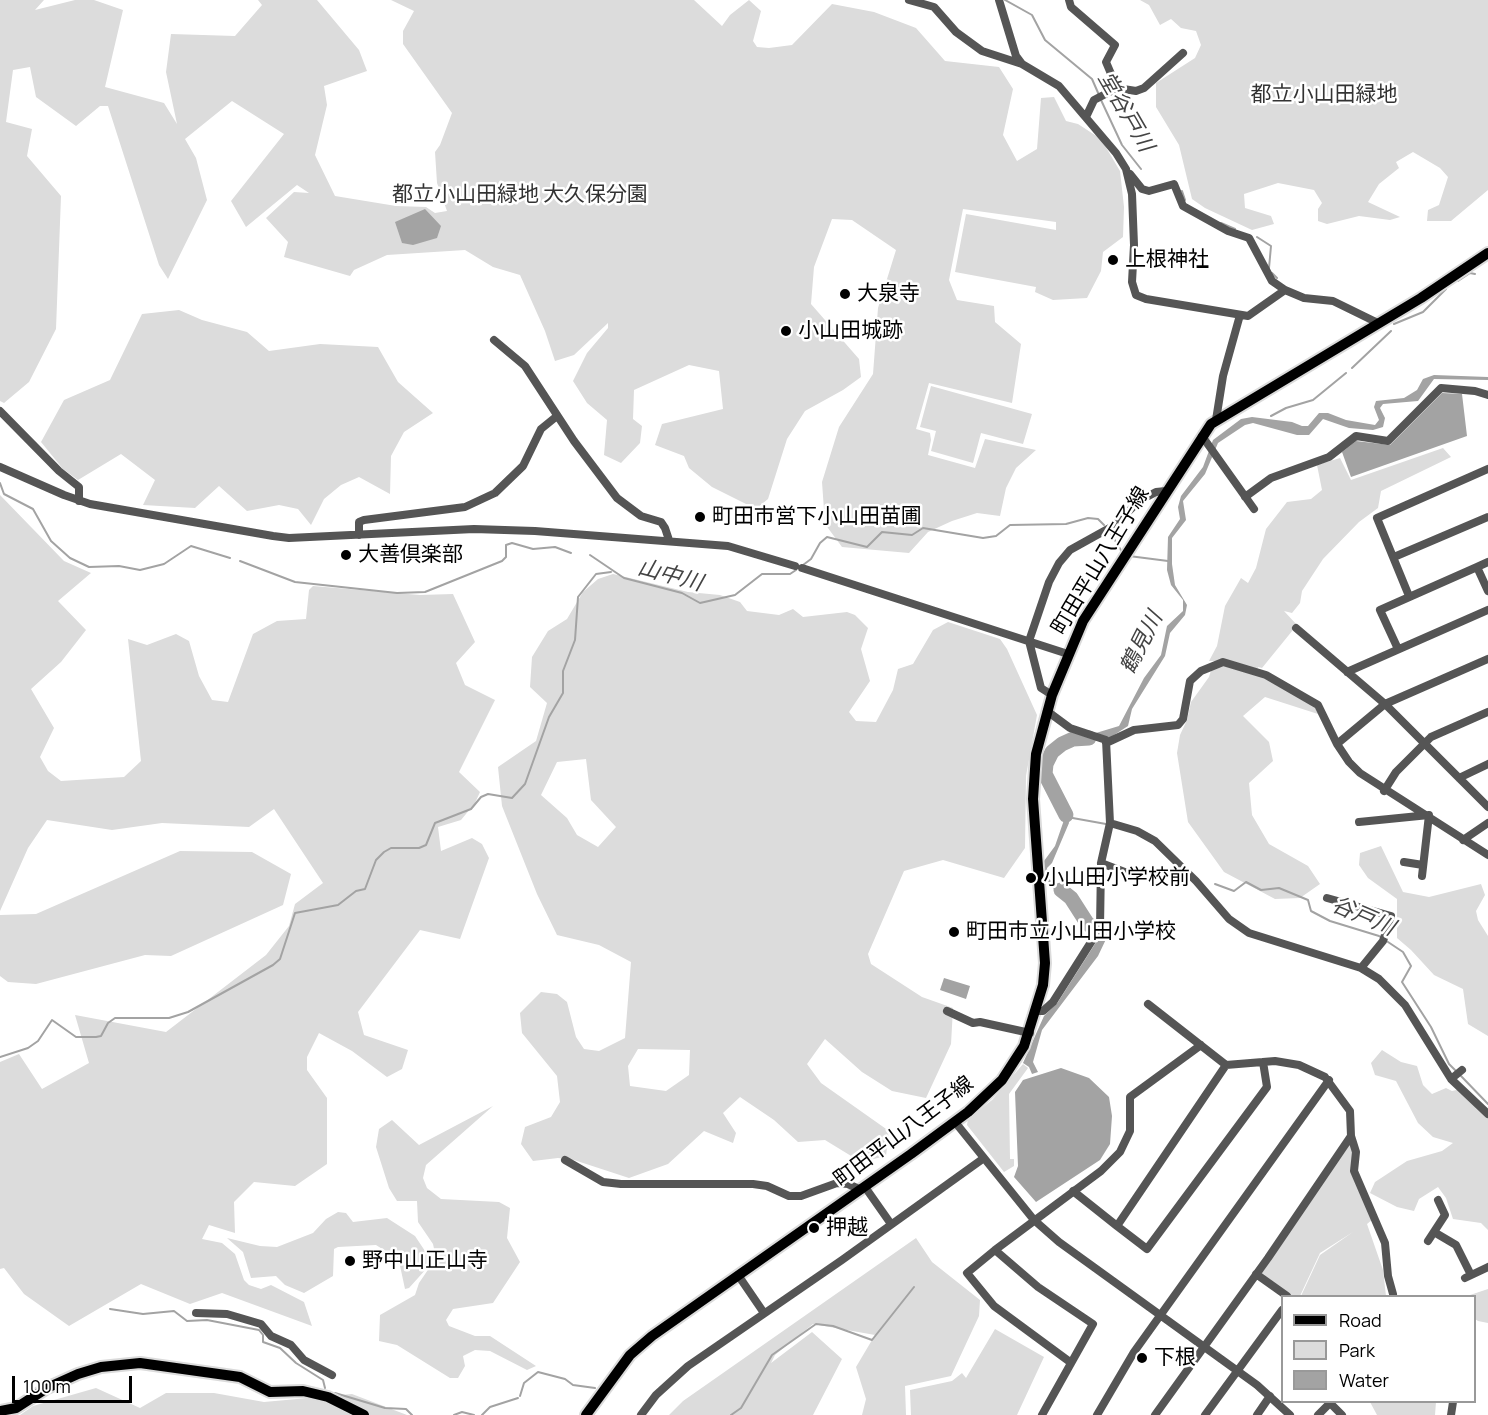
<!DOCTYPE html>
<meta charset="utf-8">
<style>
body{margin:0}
#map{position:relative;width:1488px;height:1415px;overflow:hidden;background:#fff;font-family:Manrope,sans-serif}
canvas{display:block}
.legend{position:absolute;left:1281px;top:1295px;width:195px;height:108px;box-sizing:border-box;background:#fff;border:2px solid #999;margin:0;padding:8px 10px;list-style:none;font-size:18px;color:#000}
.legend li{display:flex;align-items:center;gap:12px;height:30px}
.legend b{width:30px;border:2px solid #999}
.scale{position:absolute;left:12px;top:1376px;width:120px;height:27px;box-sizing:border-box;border:3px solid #000;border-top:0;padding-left:8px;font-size:18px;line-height:21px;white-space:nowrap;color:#000;-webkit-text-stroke:4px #fff;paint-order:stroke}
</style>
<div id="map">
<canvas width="1488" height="1415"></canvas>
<ul class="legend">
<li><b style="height:8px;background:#000"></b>Road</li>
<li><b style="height:16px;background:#dcdcdc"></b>Park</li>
<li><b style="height:16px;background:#a3a3a3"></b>Water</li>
</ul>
<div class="scale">100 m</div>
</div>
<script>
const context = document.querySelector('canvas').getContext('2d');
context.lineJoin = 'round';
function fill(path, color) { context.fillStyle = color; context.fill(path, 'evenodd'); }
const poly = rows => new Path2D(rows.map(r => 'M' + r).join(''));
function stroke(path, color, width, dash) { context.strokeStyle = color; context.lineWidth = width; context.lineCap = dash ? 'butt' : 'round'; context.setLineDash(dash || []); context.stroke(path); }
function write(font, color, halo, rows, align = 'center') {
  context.font = font + ' Manrope,"Noto Sans JP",sans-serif'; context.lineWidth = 5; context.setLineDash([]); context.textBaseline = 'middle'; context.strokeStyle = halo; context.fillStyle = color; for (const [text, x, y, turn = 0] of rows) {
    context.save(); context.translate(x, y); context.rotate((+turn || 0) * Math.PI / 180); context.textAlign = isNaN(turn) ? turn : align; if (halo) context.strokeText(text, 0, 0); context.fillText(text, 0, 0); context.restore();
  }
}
const green = poly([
 [0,0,44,0,35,10,75,0,94,0,123,10,105,87,164,103,177,124,166,72,171,34,235,36,262,5,258,0,317,0,359,50,367,71,324,86,327,105,315,155,335,196,396,206,426,207,435,213,447,211,437,183,435,152,440,145,452,113,403,44,403,31,414,11,391,0,694,0,722,26,730,15,749,0,761,11,753,41,757,47,769,48,792,45,832,4,874,12,916,28,945,61,999,67,1013,89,1003,135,1017,161,1037,149,1041,98,1054,97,1066,121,1078,124,1101,139,1120,171,1124,207,1123,237,1103,252,1101,271,1087,298,1053,300,1035,292,1036,287,955,272,966,214,1056,230,1056,222,963,209,949,280,957,300,994,306,995,322,1021,344,1012,403,929,383,916,429,930,433,931,440,928,455,975,468,985,439,1036,450,1016,468,1006,488,1000,516,977,513,952,521,928,532,909,553,842,547,825,524,822,482,839,427,873,374,878,308,896,250,852,220,832,219,814,267,811,304,859,359,861,377,843,390,805,411,787,439,768,499,756,509,712,487,689,468,684,456,655,445,662,424,723,409,719,371,689,365,634,390,633,419,642,426,640,443,621,463,604,455,607,420,587,403,573,381,587,353,608,328,608,323,574,355,555,361,545,331,520,275,493,267,465,250,387,255,354,270,350,276,284,257,288,242,266,218,294,192,309,193,297,185,246,227,231,201,284,134,232,101,185,139,196,158,207,200,168,279,159,265,108,106,100,106,76,126,36,97,30,67,13,70,6,122,32,129,27,156,61,196,56,329,29,382,4,403,0,401],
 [1140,0,1488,0,1488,190,1451,221,1427,221,1428,210,1439,205,1448,177,1440,168,1413,152,1396,162,1399,168,1379,184,1368,202,1400,217,1390,220,1359,216,1327,224,1318,221,1318,209,1322,203,1314,190,1278,183,1244,194,1245,208,1271,216,1274,224,1252,230,1205,208,1192,199,1179,145,1156,107,1156,83,1195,58,1201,45,1196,31,1181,28,1171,19,1160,25,1149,5],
 [179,310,202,320,247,332,269,351,320,344,378,347,398,382,433,413,404,432,391,456,390,494,359,477,341,485,324,499,311,525,298,509,279,505,247,511,219,486,195,508,143,505,155,480,121,454,78,480,63,469,41,442,64,400,110,380,142,314],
 [931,386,1032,414,1023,444,981,433,973,463,931,451,936,431,920,427],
 [1443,448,1451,457,1381,491,1378,508,1359,522,1323,559,1302,591,1300,603,1292,613,1284,611,1297,625,1262,668,1258,667,1256,673,1312,701,1318,714,1265,697,1243,716,1269,742,1273,761,1249,783,1252,815,1269,844,1308,866,1320,884,1300,898,1275,899,1224,872,1188,822,1177,753,1180,735,1187,720,1191,702,1209,677,1214,661,1209,661,1217,646,1225,606,1241,578,1248,583,1256,568,1266,529,1287,502,1311,499,1322,490,1317,465,1340,458,1351,480],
 [0,495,64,561,91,573,58,601,86,630,61,662,31,689,54,728,40,757,48,771,61,781,124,777,141,761,128,639,147,645,176,634,189,641,199,676,212,700,228,702,253,634,277,621,306,619,309,590,313,586,420,595,453,594,475,642,456,663,465,685,495,700,459,772,480,792,475,803,461,820,438,827,441,851,472,838,482,844,489,858,460,939,420,930,358,1012,364,1035,408,1050,402,1069,387,1077,352,1051,319,1033,307,1057,307,1070,327,1098,327,1164,295,1186,254,1182,234,1202,235,1233,209,1225,202,1239,222,1243,235,1254,244,1280,249,1285,261,1289,271,1285,304,1302,312,1326,222,1293,190,1304,141,1284,69,1326,24,1294,4,1268,0,1269,0,1062,19,1054,42,1089,89,1063,75,1015,166,1032,266,955,289,926,295,904,323,883,274,809,249,827,162,823,112,830,47,820,28,848,0,911],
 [613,574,688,592,720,595,740,602,747,611,779,615,793,609,803,617,847,612,855,615,868,628,861,649,870,681,849,712,856,721,876,722,893,690,898,669,913,664,933,630,948,622,1000,639,1007,649,1037,715,1026,776,1025,848,1004,878,943,860,904,871,868,954,871,964,922,997,953,1008,951,1044,926,1098,892,1091,862,1072,825,1039,807,1064,821,1083,889,1131,886,1156,861,1162,825,1140,798,1142,774,1120,740,1097,723,1113,736,1133,733,1143,704,1131,668,1164,629,1178,574,1160,558,1158,533,1161,521,1144,525,1127,551,1117,560,1102,557,1076,522,1033,520,1013,541,992,557,994,567,1002,576,1037,584,1049,599,1051,625,1038,631,962,599,945,557,935,537,894,502,806,498,767,536,741,547,703,530,687,532,657,548,631,567,619,583,592,598,579],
 [586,759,591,800,616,827,598,847,577,835,567,818,541,795,557,762],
 [638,1049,690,1050,689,1075,666,1091,630,1086,628,1066],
 [1381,846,1403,892,1429,897,1481,884,1485,895,1476,911,1478,920,1488,936,1488,1036,1468,1024,1463,989,1434,975,1411,950,1397,938,1397,899,1368,878,1359,865,1360,853],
 [180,851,252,852,291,874,283,905,171,956,145,955,36,984,8,982,0,976,0,915,36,914],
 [1382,1050,1401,1062,1417,1066,1423,1085,1432,1094,1446,1088,1452,1091,1461,1089,1488,1114,1488,1230,1481,1223,1453,1219,1446,1198,1438,1187,1419,1199,1414,1211,1397,1207,1370,1193,1375,1182,1407,1161,1442,1151,1453,1143,1433,1137,1418,1123,1396,1081,1375,1075,1371,1063],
 [1023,1064,1028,1068,1009,1094,1010,1159,1014,1159,1014,1166,1004,1172,967,1125,968,1119,992,1100],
 [493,1106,426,1165,423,1178,427,1188,441,1199,499,1202,510,1208,507,1238,520,1262,493,1303,453,1309,446,1320,449,1326,475,1336,490,1336,536,1366,527,1370,490,1351,475,1350,463,1356,465,1366,458,1378,450,1378,397,1345,379,1341,380,1315,415,1295,419,1283,436,1258,433,1244,418,1222,417,1201,397,1201,389,1188,376,1147,379,1129,392,1120,419,1145],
 [1350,1138,1354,1152,1352,1169,1373,1219,1367,1224,1383,1270,1386,1296,1301,1296,1320,1255,1353,1232,1320,1253,1300,1296,1289,1296,1258,1274],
 [338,1212,346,1213,353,1222,387,1218,415,1236,427,1254,427,1268,409,1288,405,1289,399,1261,390,1264,387,1252,376,1245,338,1247,334,1249,333,1276,304,1293,285,1285,276,1276,251,1278,243,1252,227,1238,260,1246,277,1247,313,1233,326,1219],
 [916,1238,932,1262,980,1300,979,1316,951,1376,905,1386,906,1415,862,1415,866,1399,856,1367,875,1335,813,1324,775,1355,771,1363,812,1332,842,1359,813,1415,669,1415,683,1401],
 [1488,1289,1488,1323,1478,1321,1475,1319,1474,1296,1467,1296],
 [995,1329,1044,1357,1017,1415,911,1415,910,1390,952,1381,962,1373,966,1378],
 [96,1388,140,1408,166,1393,214,1393,264,1402,352,1394,407,1415,20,1415,33,1406],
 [1370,1402,1436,1402,1435,1415,1377,1415]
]);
const water = poly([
 [425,209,441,226,437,238,413,245,402,243,395,222],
 [1434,375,1488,377,1488,380,1434,379,1418,401,1383,404,1380,408,1385,418,1383,427,1373,430,1349,428,1323,419,1309,435,1297,435,1253,423,1245,425,1218,443,1205,474,1183,501,1186,520,1172,538,1172,564,1175,585,1187,605,1185,615,1170,633,1165,656,1132,709,1128,726,1111,737,1098,740,1068,740,1050,753,1049,773,1066,805,1069,823,1052,863,1047,868,1048,878,1071,897,1081,917,1108,935,1098,956,1042,1030,1033,1062,1038,1072,1032,1074,1029,1067,1023,1063,1044,1016,1058,1002,1100,936,1084,925,1069,902,1045,881,1044,861,1055,846,1064,820,1059,801,1043,766,1044,754,1053,744,1066,738,1086,736,1119,726,1144,678,1161,655,1167,626,1183,611,1183,600,1171,585,1167,570,1168,537,1180,519,1178,507,1181,496,1203,467,1213,440,1241,419,1252,417,1292,422,1302,426,1308,426,1319,413,1328,413,1346,420,1375,425,1379,420,1374,407,1376,401,1404,398,1417,390,1423,379],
 [1442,393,1462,394,1467,436,1351,477,1342,452,1356,441,1390,445],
 [944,978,970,986,966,999,940,990],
 [1061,1068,1089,1078,1109,1097,1112,1116,1110,1144,1100,1160,1036,1202,1014,1177,1018,1166,1015,1092,1023,1080]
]);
const stream = poly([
 [1005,0,1032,15,1045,40,1092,79,1099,95],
 [1101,100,1122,145,1141,169],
 [1182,191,1185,200],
 [1221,223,1235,229],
 [1257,237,1271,246,1269,268],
 [1272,273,1277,278],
 [1458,281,1470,273,1475,274],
 [1394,324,1423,312,1446,289],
 [1352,368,1391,331],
 [1271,416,1286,408,1313,400,1346,373],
 [0,483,4,494,33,509,51,541,70,558,89,567,119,566,140,570,164,564,191,546,230,558],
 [1110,532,1122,552],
 [590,555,624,578,682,593,700,603,735,595,762,574,790,574,796,570],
 [1129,556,1168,561],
 [240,561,295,582,397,593,425,592,502,561,506,557,506,545,512,543,533,549,555,547,571,553],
 [803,565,811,559,820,543,827,537,867,547,882,532,912,535,923,528,983,538,996,536,1010,525,1066,524,1088,518,1098,519,1104,525],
 [1067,817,1106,824],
 [1215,884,1234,891,1246,882,1261,890,1279,888,1308,900,1311,911,1330,921,1379,936,1403,952,1411,966,1402,982,1431,1027,1449,1064,1457,1072],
 [0,1057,28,1048,38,1041,52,1020,76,1037,96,1037,101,1036,108,1023,115,1018,169,1018,188,1012,273,965,280,959,295,913,338,905,356,891,365,889,376,860,384,852,391,848,419,848,426,845,435,823,471,809,481,797,488,794,512,798,525,784,549,717,563,693,563,671,575,640,578,597,596,574,611,572],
 [1461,1076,1488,1104],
 [110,1309,143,1314,174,1311,187,1321,207,1320,259,1330,263,1335,263,1342,280,1348,296,1363,323,1380,325,1388],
 [335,1393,385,1408,406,1409,412,1415],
 [520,1396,524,1383,538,1372,565,1379,573,1385,595,1388],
 [454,1415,462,1412,474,1415],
 [482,1415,490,1407,518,1398],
 [731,1415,741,1408,772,1355,816,1324,833,1326,872,1340,914,1287]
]);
const river = poly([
 [1066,815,1045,774,1046,764,1052,752,1062,744,1073,739,1089,738],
 [1061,890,1071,898,1087,923,1098,932]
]);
const minor = poly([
 [909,0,934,7,956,32,982,51,1022,64],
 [999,0,1016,56,1022,64,1059,86,1116,153,1126,169,1132,194,1134,245,1132,282,1136,295,1146,299,1248,316,1285,290],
 [1069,0,1071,7,1115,45,1106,62,1117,88],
 [1086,117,1094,100,1117,88,1136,91,1144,88,1183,53],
 [1130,174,1142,189,1149,191,1174,184,1183,206,1228,231,1249,238,1272,281,1285,290,1304,298,1333,301,1378,323],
 [494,340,525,366,574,441,617,498,641,516,661,522,665,528,669,540],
 [0,411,59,471,79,487,79,501],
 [1216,420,1223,376,1240,315],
 [1202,436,1254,509],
 [0,467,64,495,90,504,273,536,289,538,474,529,535,531,728,546,795,566],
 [1245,497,1271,478,1329,457,1356,436,1388,441,1441,388,1475,391,1488,395],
 [359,535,359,522,364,520,465,507,495,493,523,466,541,429,557,416],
 [1394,557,1488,517],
 [1477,567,1488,562],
 [802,568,1068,654],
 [1409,596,1377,518,1488,469],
 [1296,628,1385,704,1488,807],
 [1398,649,1380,610,1477,567,1488,591],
 [1347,672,1488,610],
 [1052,695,1041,688,1029,641,1049,582,1059,563,1070,550,1115,525,1139,501,1156,492,1166,491],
 [1106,743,1134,730,1178,725,1183,719,1190,681,1201,671,1223,662,1266,675,1318,705,1337,744,1349,762,1360,773,1488,855],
 [1337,744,1385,704,1488,659],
 [1459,778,1488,764],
 [1384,791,1396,772,1431,737,1488,712],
 [1359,822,1429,815,1422,876],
 [1110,823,1137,831,1155,841,1196,881,1229,919,1249,933,1361,968,1379,979,1405,1005,1451,1079,1488,1114],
 [1463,840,1488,823],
 [1404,862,1423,865],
 [1101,863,1130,874],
 [1327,898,1391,916,1383,941,1361,968],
 [1148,1004,1226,1065,1275,1061,1299,1065,1325,1077,1350,1111,1351,1136],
 [947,1011,973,1023,980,1022,1030,1033],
 [1037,1011,1043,1011,1053,1002,1100,928,1101,863,1110,823,1106,740,1070,728,1047,711],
 [1451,1079,1462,1070],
 [955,1122,1034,1220,1059,1242,1257,1385,1290,1415],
 [565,1160,603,1182,621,1184,753,1184,767,1186,789,1196,801,1196,837,1183,848,1184,861,1190],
 [865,1187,891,1224],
 [1073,1191,1117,1226,1226,1065],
 [1117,1226,1147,1249,1267,1087,1263,1062],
 [1434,1232,1456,1245,1471,1275],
 [1428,1241,1445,1215,1438,1200],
 [995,1250,967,1273,994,1306,1070,1362],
 [1256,1274,1287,1296],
 [738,1275,764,1313],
 [1465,1278,1488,1267],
 [196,1313,227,1314,261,1324,271,1336,291,1345,304,1360,332,1375],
 [641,1415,656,1395,688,1366,842,1260,984,1158],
 [1042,1415,1093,1324,1038,1287,995,1250,1101,1171,1120,1152,1130,1131,1130,1097,1201,1045],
 [1097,1415,1134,1352,1329,1080],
 [1155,1415,1268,1258,1351,1136,1356,1152,1354,1171,1385,1243,1388,1276,1393,1294],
 [1205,1415,1282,1310],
 [1257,1415,1270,1396],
 [1318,1415,1330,1403,1342,1415],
 [1451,1415,1453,1402]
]);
const major = poly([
 [0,1411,16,1408,47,1388,78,1374,101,1367,140,1363,240,1377,270,1392,303,1391,328,1397,364,1415],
 [586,1415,630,1355,652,1336,911,1154,968,1112,1002,1080,1024,1046,1043,985,1045,963,1033,799,1036,754,1052,695,1083,621,1211,424,1421,298,1488,253]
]);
const markers = [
 [1113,260,6,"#000"],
 [845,294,6,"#000"],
 [786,331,6,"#000"],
 [700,517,6,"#000"],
 [346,555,6,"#000"],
 [1031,878,6,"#000"],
 [954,932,6,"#000"],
 [814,1228,6,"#000"],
 [350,1261,6,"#000"],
 [1142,1358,6,"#000"]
];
const parkNames = [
 ["都立小山田緑地",1324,95],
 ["都立小山田緑地 大久保分園",520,195]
];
const poiNames = [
 ["上根神社",1125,260],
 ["大泉寺",857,294],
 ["小山田城跡",798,331],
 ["町田市営下小山田苗圃",712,517],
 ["大善倶楽部",358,555],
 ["小山田小学校前",1043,878],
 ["町田市立小山田小学校",966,932],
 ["押越",826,1228],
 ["野中山正山寺",362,1261],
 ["下根",1154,1358]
];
const streetNames = [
 ["町田平山八王子線",1101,561,-59],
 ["町田平山八王子線",904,1132,-37]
];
const waterNames = [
 ["堂谷戸川",1125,112,60],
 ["山中川",670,576,15],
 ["鶴見川",1142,643,-63],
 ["谷戸川",1363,917,23]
];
fill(green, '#dcdcdc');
fill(water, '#a3a3a3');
stroke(stream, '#a3a3a3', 2);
stroke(river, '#a3a3a3', 15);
stroke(major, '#dbdbdb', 14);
stroke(minor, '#555', 8);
stroke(major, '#000', 10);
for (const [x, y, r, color] of markers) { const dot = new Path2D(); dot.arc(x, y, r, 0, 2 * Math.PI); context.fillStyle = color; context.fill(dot); stroke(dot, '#fff', 2); }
write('21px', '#333', '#fff', parkNames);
write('21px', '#000', '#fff', poiNames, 'left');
write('21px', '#000', '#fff', streetNames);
write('italic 22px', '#444', '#fff', waterNames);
</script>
